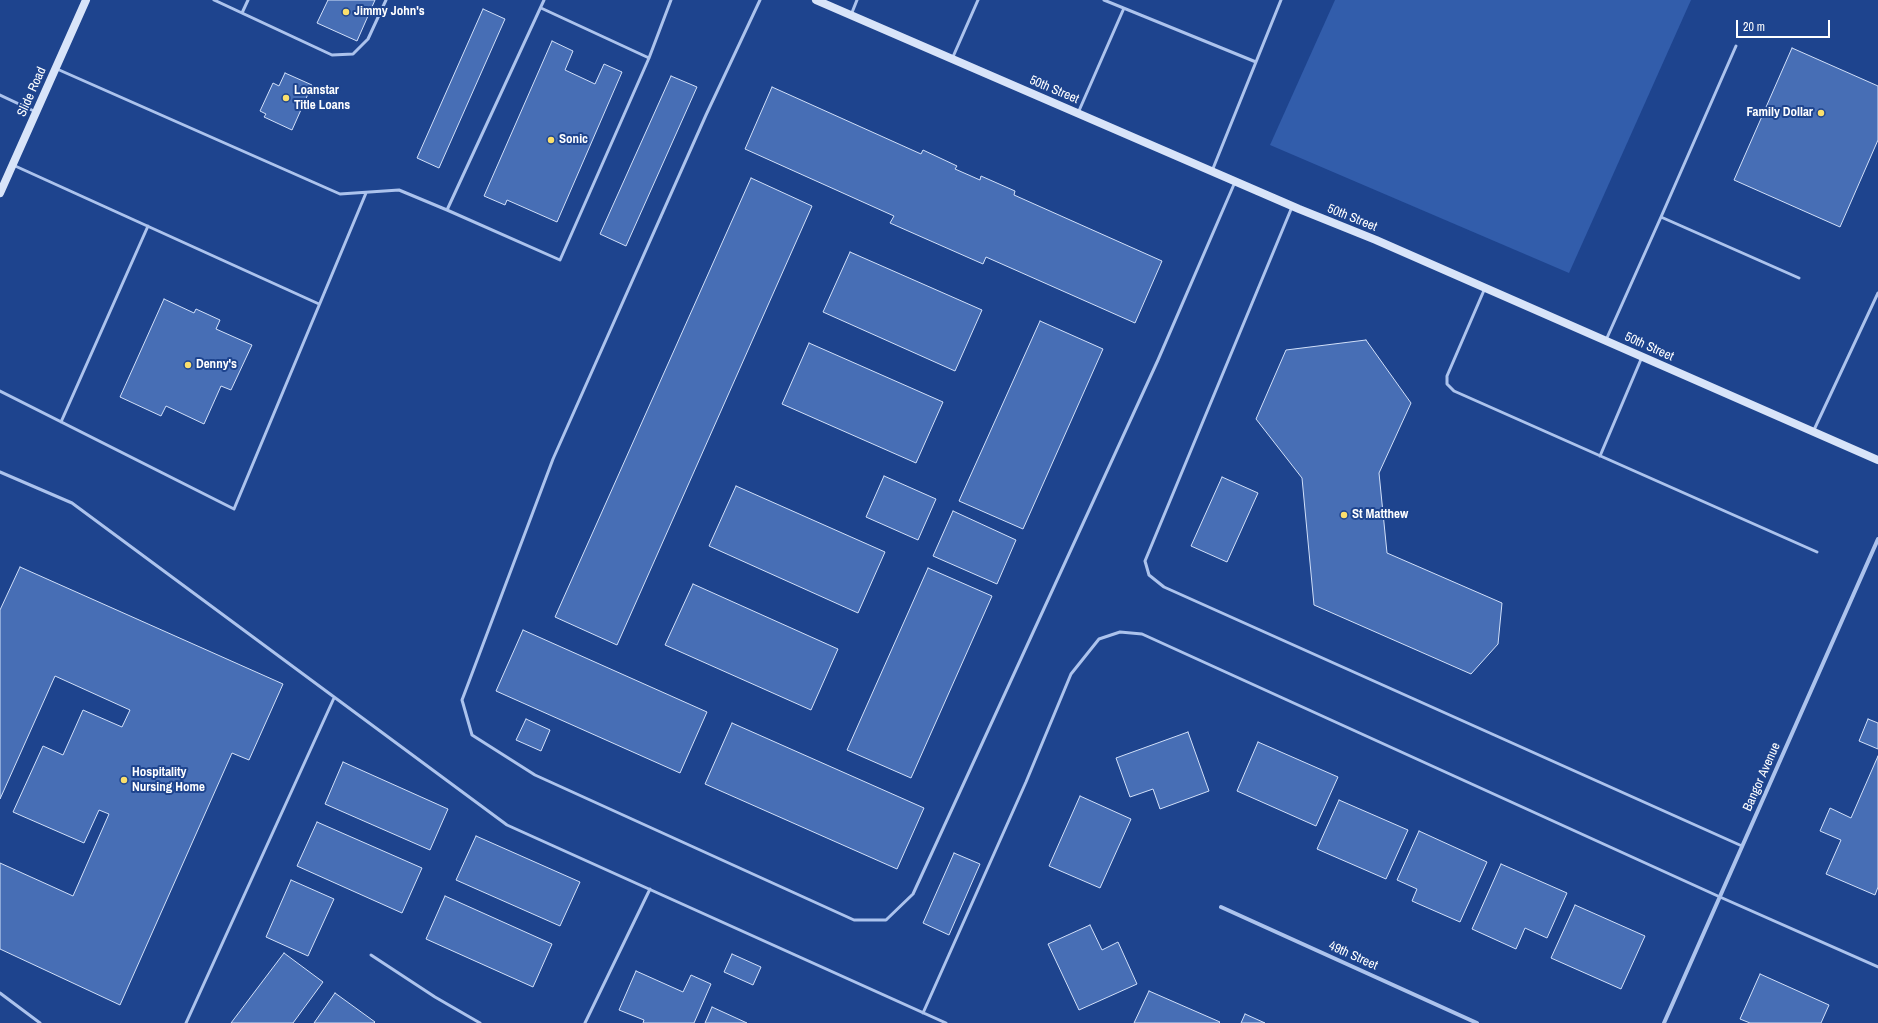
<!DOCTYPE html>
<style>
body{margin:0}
#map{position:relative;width:1878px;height:1023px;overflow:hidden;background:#1e448e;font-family:"Archivo Narrow",sans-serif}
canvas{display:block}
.scale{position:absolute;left:1736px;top:20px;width:94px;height:18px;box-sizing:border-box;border:2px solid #fff;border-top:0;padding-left:5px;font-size:12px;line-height:14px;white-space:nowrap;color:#fff;-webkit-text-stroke:3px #1e448e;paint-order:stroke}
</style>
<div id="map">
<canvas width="1878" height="1023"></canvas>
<div class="scale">20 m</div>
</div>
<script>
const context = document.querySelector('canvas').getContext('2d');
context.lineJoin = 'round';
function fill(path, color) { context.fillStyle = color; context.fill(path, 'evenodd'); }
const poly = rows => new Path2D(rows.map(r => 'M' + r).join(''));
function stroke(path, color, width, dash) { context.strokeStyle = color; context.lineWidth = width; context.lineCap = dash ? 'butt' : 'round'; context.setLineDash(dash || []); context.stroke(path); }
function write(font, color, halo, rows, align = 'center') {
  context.font = font + ' "Archivo Narrow",sans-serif'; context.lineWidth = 4; context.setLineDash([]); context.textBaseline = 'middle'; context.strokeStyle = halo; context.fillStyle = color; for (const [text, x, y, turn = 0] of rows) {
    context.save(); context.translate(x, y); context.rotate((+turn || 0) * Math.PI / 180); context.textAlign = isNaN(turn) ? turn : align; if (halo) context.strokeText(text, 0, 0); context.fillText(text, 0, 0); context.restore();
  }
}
const green = poly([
 [1335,0,1691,0,1569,273,1270,145]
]);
const building = poly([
 [328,0,375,0,357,41,317,23,328,0],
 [483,9,505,19,439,168,417,158,483,9],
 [552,41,573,51,565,70,595,84,604,64,622,72,557,222,507,200,505,205,484,196,552,41],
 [1792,48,1878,86,1878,140,1840,227,1734,180,1792,48],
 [285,73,312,85,292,130,264,117,266,114,260,111,273,83,279,86,285,73],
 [671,76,697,87,626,246,600,234,671,76],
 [772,87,921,154,923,150,957,166,955,169,980,180,981,176,1015,191,1014,195,1162,261,1135,323,986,257,983,264,890,223,894,216,745,149,772,87],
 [751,178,812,206,617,645,555,617,751,178],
 [850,252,982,310,955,371,823,312,850,252],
 [164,299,194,313,196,309,220,320,216,329,252,345,231,390,221,386,204,424,166,406,161,416,120,397,164,299],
 [1040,321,1103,349,1023,529,959,501,1040,321],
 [1366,340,1411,403,1379,473,1387,553,1502,603,1498,644,1471,674,1314,605,1302,478,1256,419,1286,350,1366,340],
 [809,343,943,402,916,463,782,404,809,343],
 [884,476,936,499,918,540,866,517,884,476],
 [1222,477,1258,493,1227,562,1191,546,1222,477],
 [736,486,885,552,858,613,709,546,736,486],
 [953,511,1016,540,997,584,933,556,953,511],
 [20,567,283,684,249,760,232,753,120,1005,0,949,0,863,73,896,109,814,99,810,84,843,13,812,43,746,63,755,83,710,122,727,130,710,55,676,0,799,0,610,20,567],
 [928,568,992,596,911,778,847,750,928,568],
 [693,584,838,649,811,710,665,645,693,584],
 [523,630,707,712,680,773,496,691,523,630],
 [526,719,550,730,541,751,516,740,526,719],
 [1868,719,1878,723,1878,749,1859,741,1868,719],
 [732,723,924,808,897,869,705,784,732,723],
 [1188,732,1209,791,1160,809,1153,789,1130,797,1116,758,1188,732],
 [1258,742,1338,777,1316,826,1237,791,1258,742],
 [1878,756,1878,887,1875,895,1826,874,1841,840,1820,831,1830,808,1851,818,1878,756],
 [343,762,448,809,430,850,325,804,343,762],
 [1080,796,1131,819,1100,888,1049,866,1080,796],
 [1339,800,1408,830,1386,879,1317,849,1339,800],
 [317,822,422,868,402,913,297,866,317,822],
 [1419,831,1487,862,1460,922,1412,901,1417,889,1397,880,1419,831],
 [476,836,580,882,560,926,456,880,476,836],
 [954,853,980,864,949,935,923,923,954,853],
 [1501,864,1567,893,1547,938,1525,928,1516,949,1472,929,1501,864],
 [291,880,334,899,308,956,266,937,291,880],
 [445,896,552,944,533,987,426,939,445,896],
 [1575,905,1645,936,1621,989,1551,958,1575,905],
 [1090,925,1102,950,1118,942,1137,984,1079,1010,1048,944,1090,925],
 [284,953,323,982,293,1023,231,1023,284,953],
 [732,954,761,967,753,985,724,972,732,954],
 [636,971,683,992,691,975,711,984,694,1023,643,1023,644,1020,619,1010,636,971],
 [1760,974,1829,1005,1821,1023,1750,1023,1740,1019,1760,974],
 [1149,991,1220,1022,1219,1023,1134,1023,1149,991],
 [335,993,375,1022,374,1023,314,1023,335,993],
 [712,1007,747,1023,705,1023,712,1007],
 [1245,1014,1265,1023,1241,1023,1245,1014]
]);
const lane = poly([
 [214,0,332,55,353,54,368,39,386,0],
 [760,0,706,115,553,459,462,700,472,735,535,775,854,920,886,920,913,894,1158,360,1235,182],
 [1104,0,1256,62],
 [541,8,649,58],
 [242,13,248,0],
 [851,15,857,0],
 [952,59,978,0],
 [57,69,340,194,399,190,447,210,560,260,649,58,671,0],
 [0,95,36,112],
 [1078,113,1124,8],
 [13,165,319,304],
 [1212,171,1281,0],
 [1292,207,1145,561,1149,575,1164,587,1742,846],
 [447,210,544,0],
 [1661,217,1736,46],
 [1485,288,1447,376,1447,384,1454,391,1817,552],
 [1606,340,1661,217,1799,278],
 [0,391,234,509,366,193],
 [61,422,148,226],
 [1813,432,1878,293],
 [1600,456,1642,357],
 [0,472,72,503,507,825,946,1023],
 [371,955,435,997,480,1023],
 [0,993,40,1023],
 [923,1013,1026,782,1071,674,1099,639,1120,632,1142,634,1720,897,1878,967],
 [186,1023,334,698],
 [585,1023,650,889]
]);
const street = poly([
 [1221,907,1477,1023],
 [1664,1023,1878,539]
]);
const secondary = poly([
 [816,0,1299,209,1376,240,1878,460],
 [0,193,86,0]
]);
const markers = [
 [346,12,4,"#fbdf6c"],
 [286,98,4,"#fbdf6c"],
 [1821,113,4,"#fbdf6c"],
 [551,140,4,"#fbdf6c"],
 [188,365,4,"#fbdf6c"],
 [1344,515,4,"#fbdf6c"],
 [124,780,4,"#fbdf6c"]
];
const poiNames = [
 ["Jimmy John's",354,12],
 ["Loanstar",294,91],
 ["Title Loans",294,106],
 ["Family Dollar",1813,113,"right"],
 ["Sonic",559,140],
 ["Denny's",196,365],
 ["St Matthew",1352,515],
 ["Hospitality",132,773],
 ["Nursing Home",132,788]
];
const streetNames = [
 ["50th Street",1054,90,23],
 ["Slide Road",32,92,-66],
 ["50th Street",1352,218,22],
 ["50th Street",1649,347,24],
 ["Bangor Avenue",1762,777,-66],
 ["49th Street",1353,956,24]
];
fill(green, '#325dab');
fill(building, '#476eb5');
stroke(building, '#d2e0f9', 1);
stroke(lane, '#acc3ed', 3);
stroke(street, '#acc3ed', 4);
stroke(secondary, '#d8e4f9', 8);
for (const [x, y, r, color] of markers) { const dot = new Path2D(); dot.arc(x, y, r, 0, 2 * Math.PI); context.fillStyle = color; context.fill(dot); stroke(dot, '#1e448e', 1.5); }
write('bold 13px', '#fff', '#1e448e', poiNames, 'left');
write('13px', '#fff', '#1e448e', streetNames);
</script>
